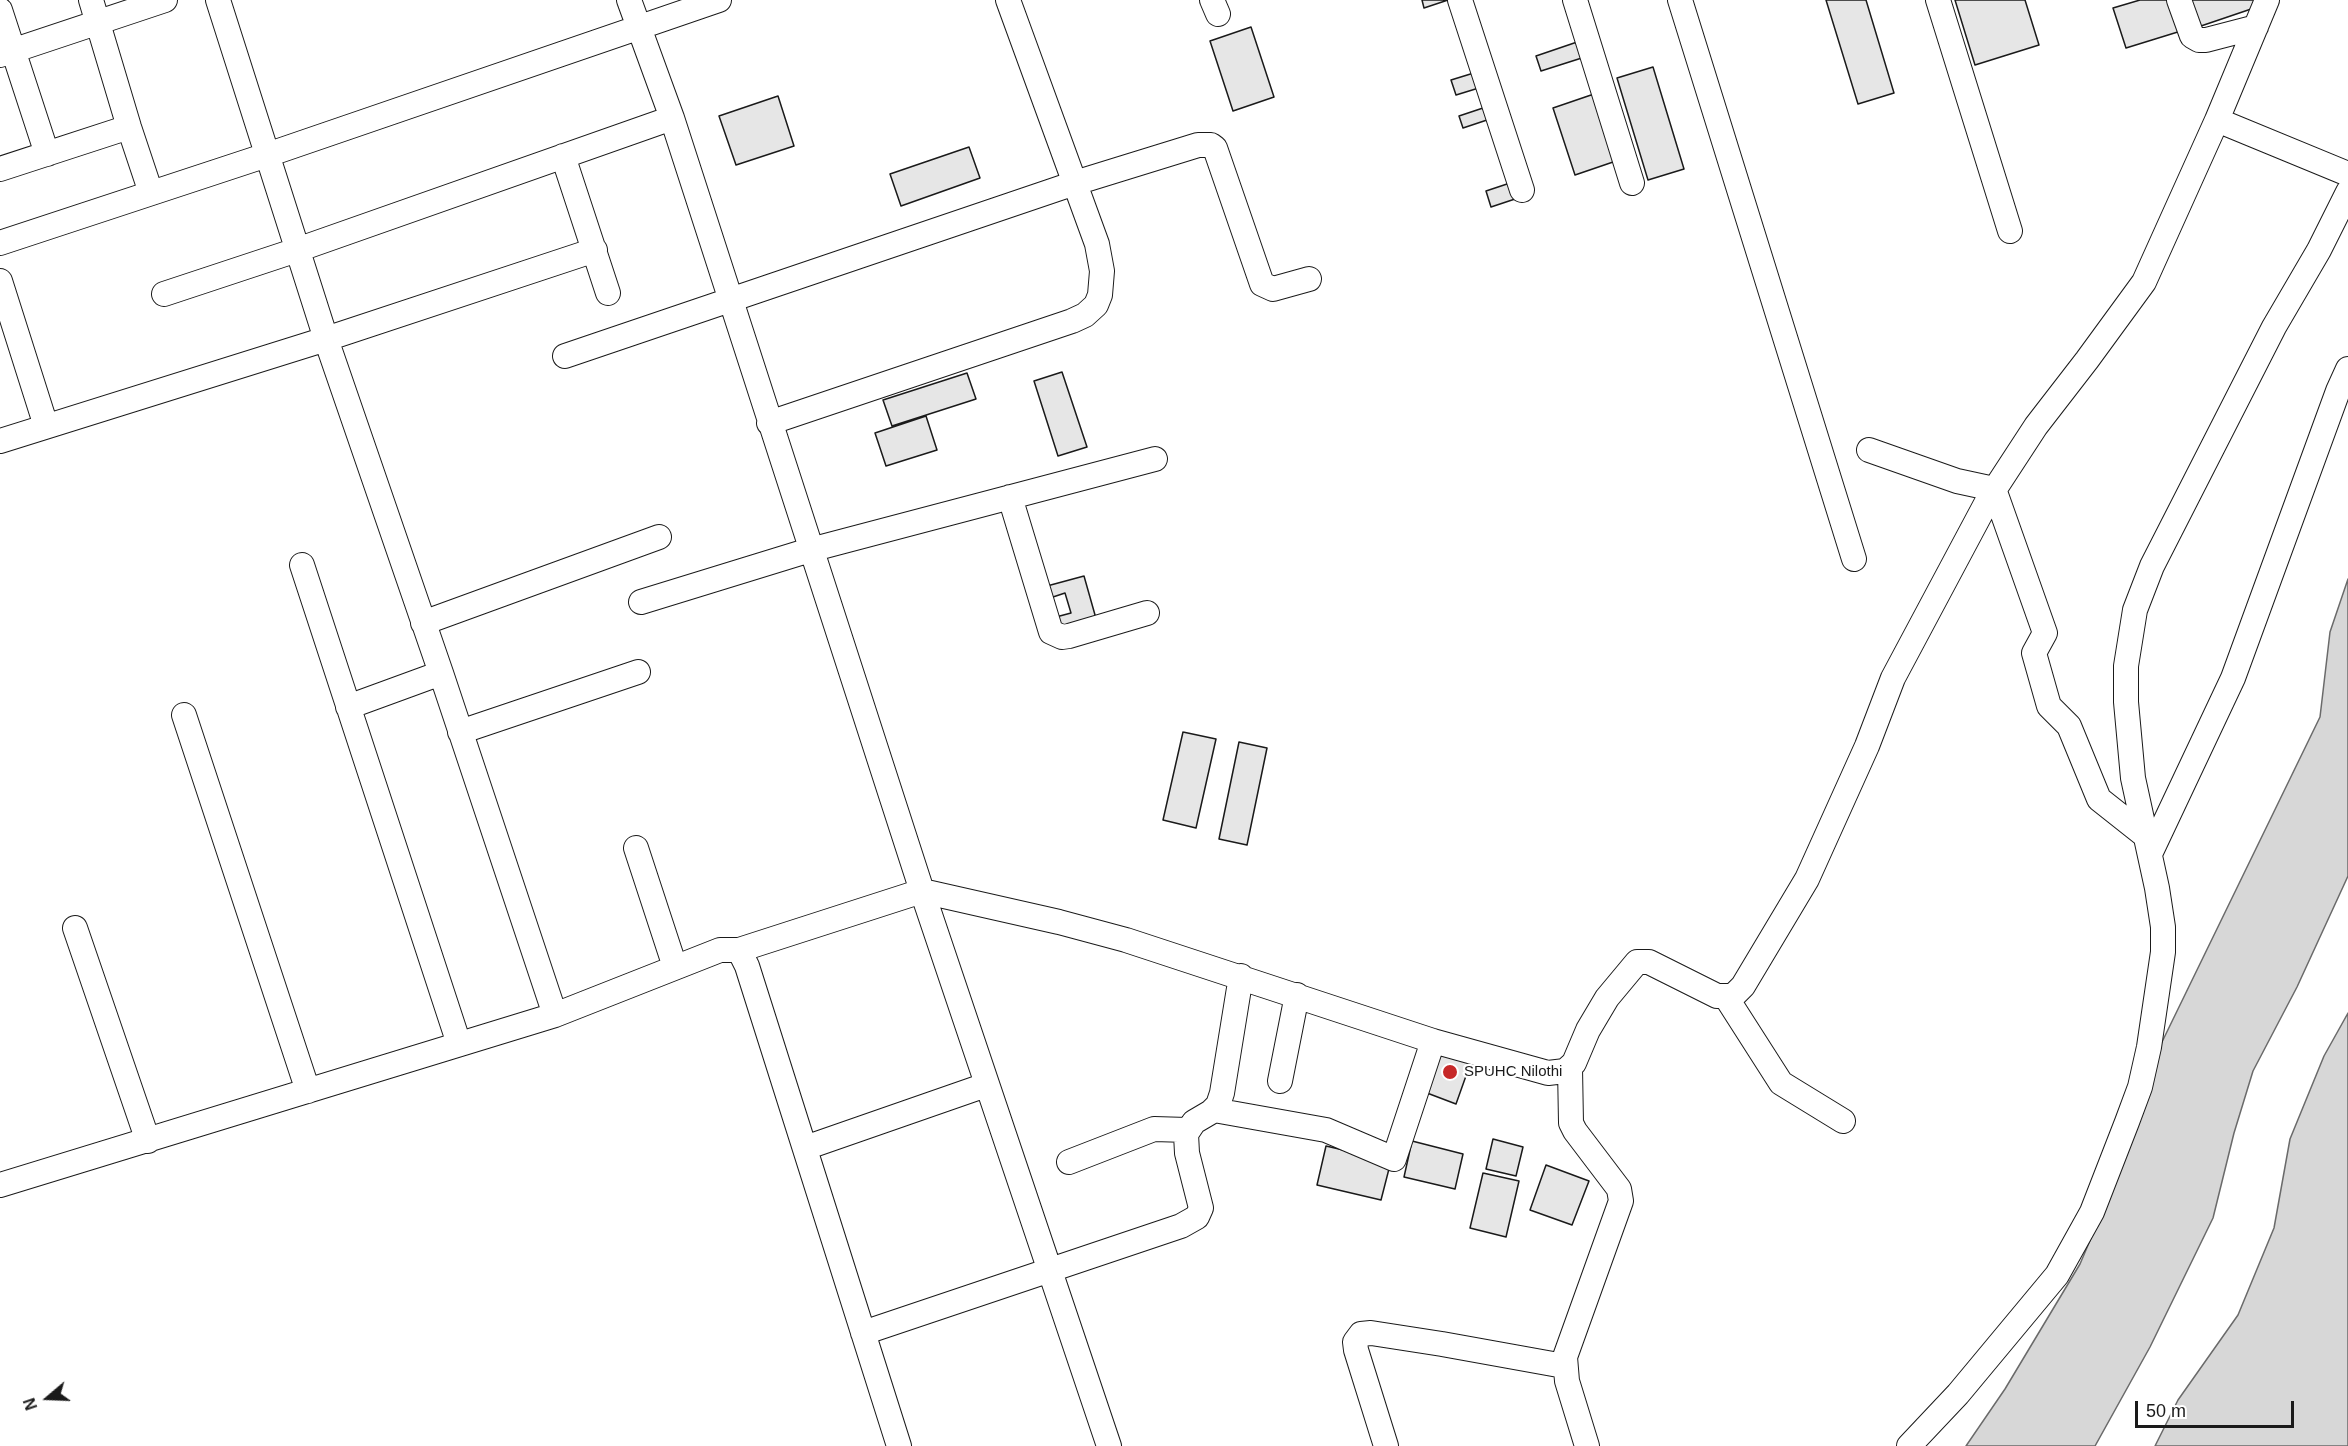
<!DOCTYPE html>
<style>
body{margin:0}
#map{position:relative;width:2348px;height:1446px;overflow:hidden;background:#fff;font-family:Arial,sans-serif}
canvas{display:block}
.north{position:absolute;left:18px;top:1368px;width:60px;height:60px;-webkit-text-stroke:4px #fff;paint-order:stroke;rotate:251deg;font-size:16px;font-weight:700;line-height:24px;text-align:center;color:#1a1a1a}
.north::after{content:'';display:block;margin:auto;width:21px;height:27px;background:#1a1a1a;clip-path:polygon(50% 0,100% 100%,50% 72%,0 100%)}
.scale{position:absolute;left:2135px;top:1401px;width:159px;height:27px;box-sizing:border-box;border:3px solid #1a1a1a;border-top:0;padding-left:8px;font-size:18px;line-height:21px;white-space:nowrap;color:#1a1a1a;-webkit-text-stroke:4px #fff;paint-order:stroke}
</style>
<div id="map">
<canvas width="2348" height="1446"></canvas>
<div class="north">N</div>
<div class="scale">50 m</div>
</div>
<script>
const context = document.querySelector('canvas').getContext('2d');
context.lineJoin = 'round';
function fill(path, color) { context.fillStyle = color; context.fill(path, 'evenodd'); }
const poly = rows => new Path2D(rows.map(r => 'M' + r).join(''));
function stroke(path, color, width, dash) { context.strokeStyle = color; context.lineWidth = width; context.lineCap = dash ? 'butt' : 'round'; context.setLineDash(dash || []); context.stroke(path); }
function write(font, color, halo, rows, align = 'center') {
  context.font = font + ' Arial,sans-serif'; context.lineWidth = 4.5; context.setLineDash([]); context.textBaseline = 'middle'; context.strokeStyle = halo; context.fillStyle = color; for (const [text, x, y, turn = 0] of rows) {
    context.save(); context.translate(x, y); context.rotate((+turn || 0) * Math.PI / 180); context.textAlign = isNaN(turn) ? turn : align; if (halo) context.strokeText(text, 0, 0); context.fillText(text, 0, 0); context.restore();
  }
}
const water = poly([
 [2348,579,2348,876,2297,987,2253,1071,2234,1133,2213,1218,2150,1347,2095,1446,1966,1446,2005,1389,2080,1264,2123,1163,2161,1044,2320,717,2330,632,2348,579],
 [2348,1013,2348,1446,2155,1446,2178,1400,2238,1315,2274,1228,2290,1139,2324,1056,2348,1013]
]);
const building = poly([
 [1422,0,1448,0,1424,8,1422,0],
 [1826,0,1866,0,1894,93,1858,104,1826,0],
 [1955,0,2025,0,2039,45,1975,65,1955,0],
 [2140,0,2171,0,2181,31,2126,48,2113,8,2140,0],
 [2189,0,2262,0,2260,6,2198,27,2189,0],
 [1251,27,1274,97,1233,111,1210,41,1251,27],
 [1583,40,1588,56,1541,71,1536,56,1583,40],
 [1653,67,1684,169,1648,180,1617,78,1653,67],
 [1477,72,1482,87,1456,95,1451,80,1477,72],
 [1594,94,1616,161,1575,175,1553,108,1594,94],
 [778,96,794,146,736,165,719,116,778,96],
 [1483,108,1487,120,1463,128,1459,116,1483,108],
 [969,147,980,178,901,206,890,174,969,147],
 [1510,183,1515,199,1491,207,1486,191,1510,183],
 [1062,372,1087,447,1058,456,1034,381,1062,372],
 [967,373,976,399,892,426,883,400,967,373],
 [926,416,937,450,886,466,875,433,926,416],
 [1084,576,1097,622,1060,633,1056,617,1071,613,1065,593,1050,598,1047,586,1084,576],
 [1183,732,1216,739,1196,828,1163,820,1183,732],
 [1239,742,1267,748,1247,845,1219,839,1239,742],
 [1442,1048,1472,1059,1456,1104,1427,1093,1442,1048],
 [1493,1139,1523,1147,1516,1176,1486,1169,1493,1139],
 [1412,1141,1463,1154,1455,1189,1404,1177,1412,1141],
 [1326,1146,1391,1161,1381,1200,1317,1185,1326,1146],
 [1546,1165,1589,1181,1572,1225,1530,1210,1546,1165],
 [1483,1173,1519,1181,1506,1237,1470,1228,1483,1173]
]);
const minor = poly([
 [91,0,129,127,151,193],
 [218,0,326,339,441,673,555,1015],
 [629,0,672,118,922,891,1109,1446],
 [1212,0,1218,14],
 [1460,0,1522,190],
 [1575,0,1632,183],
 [1680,0,1854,559],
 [1938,0,2010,231],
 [2179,0,2192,36,2199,40,2206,40,2256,27],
 [0,10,47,154],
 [0,55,165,0],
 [2217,120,2267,0],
 [563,156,608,293],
 [0,169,129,127],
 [0,243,267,155,719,0],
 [0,281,46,426],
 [164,294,297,250,672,118],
 [565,356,1075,183,1198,145,1211,145,1215,148,1262,284,1273,289,1309,279],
 [769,423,1072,321,1085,315,1096,305,1100,295,1102,271,1097,244,1008,0],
 [0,441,326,339,595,250],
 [1869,450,1957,481,1994,489,2045,633,2034,653,2049,706,2069,726,2099,799,2147,837],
 [1010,497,1051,632,1062,637,1069,636,1147,613],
 [302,565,459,1044],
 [641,602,810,550,1155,459],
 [423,623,659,537],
 [348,707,441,673],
 [184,715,308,1091],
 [460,732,638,672],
 [636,848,675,967],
 [2150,854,2233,678,2338,391,2348,369],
 [75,928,148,1141],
 [739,950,922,891,1059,922,1126,940,1433,1041,1548,1073,1565,1071,1574,1063,1588,1030,1607,998,1637,962,1649,962,1717,996,1733,996,1743,986,1807,879,1867,746,1893,678,1989,498,2036,426,2087,360,2144,282,2217,120,2348,174],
 [1726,997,1781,1083,1843,1121],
 [1570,1068,1571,1123,1575,1131,1619,1189,1621,1201,1565,1357,1567,1381,1587,1446],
 [1280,1081,1297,995],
 [1214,1110,1326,1130,1394,1159,1433,1041],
 [805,1148,986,1085],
 [1069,1162,1154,1129,1187,1130],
 [0,1185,555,1015,720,950,739,950,747,966,899,1446],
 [863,1333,1181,1226,1197,1217,1201,1208,1187,1153,1186,1134,1194,1122,1211,1112,1218,1105,1222,1093,1241,976],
 [1386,1446,1356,1350,1355,1342,1361,1334,1371,1333,1442,1344,1564,1366],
 [1909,1446,1958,1394,2057,1275,2092,1212,2127,1122,2140,1087,2149,1047,2163,952,2163,927,2157,888,2133,778,2126,702,2126,666,2135,610,2152,566,2274,327,2319,250,2348,192]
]);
const markers = [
 [1450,1072,8,"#c62828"]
];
const poiNames = [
 ["SPUHC Nilothi",1464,1072]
];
fill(water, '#d7d7d7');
stroke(water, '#6a6a6a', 1.5);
fill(building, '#e6e6e6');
stroke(building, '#1a1a1a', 1.5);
stroke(minor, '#1a1a1a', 26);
stroke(minor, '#fff', 24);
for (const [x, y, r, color] of markers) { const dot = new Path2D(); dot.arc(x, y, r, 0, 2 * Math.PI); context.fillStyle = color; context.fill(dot); stroke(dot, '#fff', 2); }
write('15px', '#1a1a1a', '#fff', poiNames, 'left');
</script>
